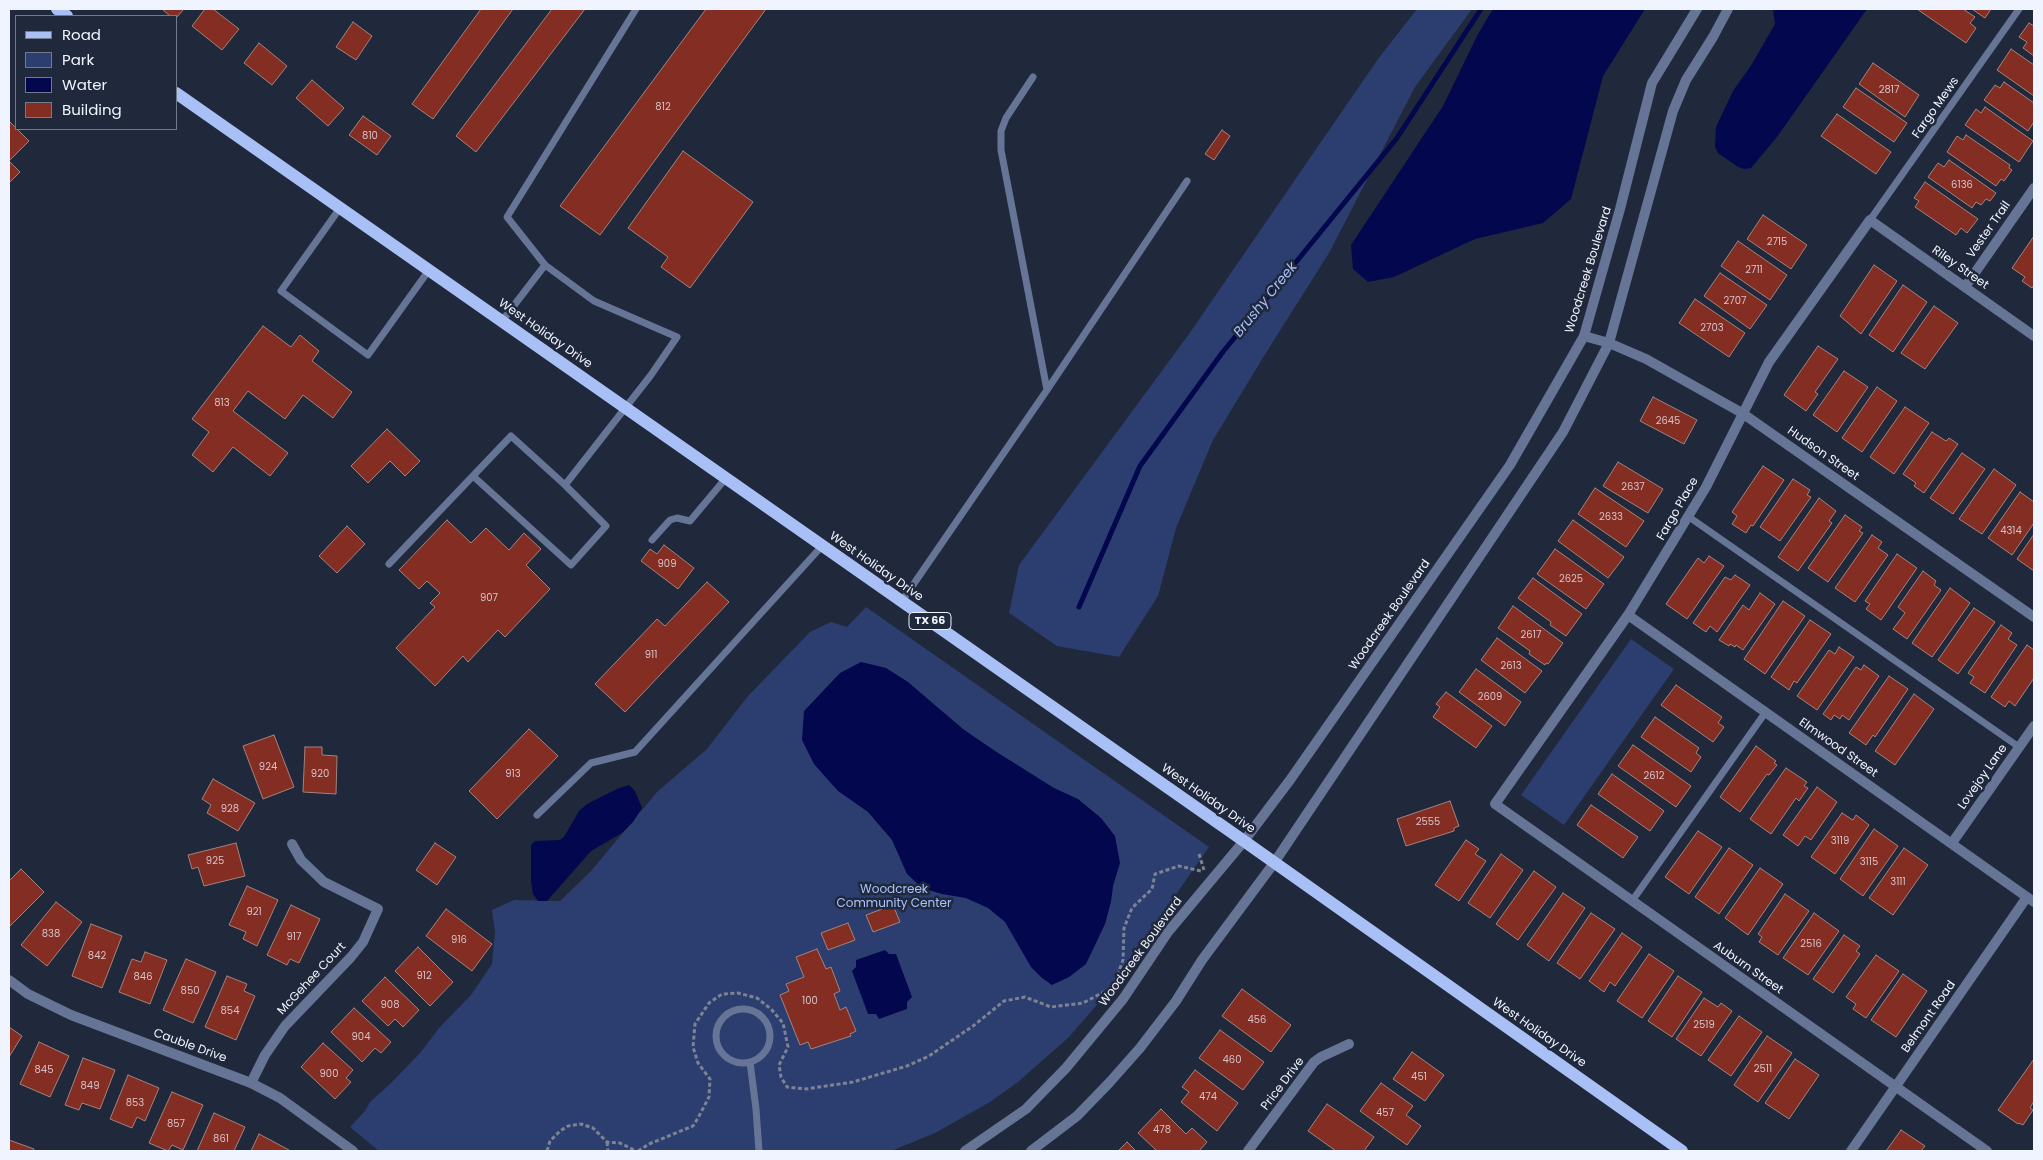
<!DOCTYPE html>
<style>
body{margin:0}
#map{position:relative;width:2043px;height:1160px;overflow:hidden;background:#20283b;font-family:Poppins,sans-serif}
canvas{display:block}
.frame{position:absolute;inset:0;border:10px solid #f0f4ff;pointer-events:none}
.legend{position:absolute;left:15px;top:15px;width:162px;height:115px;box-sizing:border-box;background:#20283b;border:1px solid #737a89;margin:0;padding:6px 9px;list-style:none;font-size:15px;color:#f0f4ff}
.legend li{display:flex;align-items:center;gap:10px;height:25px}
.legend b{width:25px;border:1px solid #737a89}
</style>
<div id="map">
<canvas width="2043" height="1160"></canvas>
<div class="frame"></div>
<ul class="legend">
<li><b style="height:6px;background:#a9c0f7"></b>Road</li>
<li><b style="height:14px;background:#2c3e6f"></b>Park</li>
<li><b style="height:14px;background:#03074d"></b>Water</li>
<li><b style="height:14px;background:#842d22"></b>Building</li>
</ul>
</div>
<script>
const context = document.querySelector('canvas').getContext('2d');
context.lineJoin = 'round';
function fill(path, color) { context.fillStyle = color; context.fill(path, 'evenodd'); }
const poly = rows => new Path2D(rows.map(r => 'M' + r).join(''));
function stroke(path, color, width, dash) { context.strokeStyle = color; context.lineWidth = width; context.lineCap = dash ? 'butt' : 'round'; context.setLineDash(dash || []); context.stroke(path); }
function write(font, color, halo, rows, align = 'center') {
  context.font = font + ' Poppins,sans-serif'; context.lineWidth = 5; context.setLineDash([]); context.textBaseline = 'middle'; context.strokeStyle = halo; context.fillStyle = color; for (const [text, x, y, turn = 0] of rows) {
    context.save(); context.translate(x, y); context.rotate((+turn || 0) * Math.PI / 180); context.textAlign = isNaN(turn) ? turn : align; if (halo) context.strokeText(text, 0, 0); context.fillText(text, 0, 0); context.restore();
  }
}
const green = poly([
 [1417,9,1472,9,1415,87,1329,253,1264,356,1213,440,1176,528,1158,596,1119,657,1057,646,1009,613,1019,565,1189,334,1378,59],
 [866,607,1209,847,1108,992,1068,1038,1018,1082,990,1102,935,1133,891,1151,379,1151,350,1127,365,1111,370,1102,390,1084,421,1052,439,1028,471,995,492,964,495,932,492,910,514,900,560,901,591,871,657,792,707,749,748,696,810,632,831,622,847,627],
 [1631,639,1674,669,1564,825,1521,795]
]);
const water = poly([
 [1493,9,1645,9,1603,76,1571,199,1543,223,1475,239,1394,277,1368,282,1353,269,1351,245,1443,106,1478,34],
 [1773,9,1867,9,1777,137,1751,168,1744,169,1738,167,1718,153,1715,147,1716,127,1733,91,1752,64,1775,24],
 [861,662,886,668,908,682,963,729,995,751,1054,788,1078,799,1101,818,1115,836,1120,863,1113,886,1111,902,1105,924,1086,964,1069,977,1052,985,1042,978,1031,967,1005,922,988,908,966,898,942,894,922,888,907,874,892,840,868,812,838,791,814,764,802,740,804,711,840,673],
 [629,785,635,791,642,808,633,822,622,833,591,851,547,901,538,901,533,894,531,882,531,845,535,841,560,840,564,837,579,811,587,804,619,788],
 [885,950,889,954,896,954,912,997,907,1002,907,1009,879,1019,876,1014,868,1014,852,971,856,967,856,960]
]);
const stream = poly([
 [1079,607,1140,466,1222,353,1397,138,1481,9]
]);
const building = poly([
 [162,9,184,9,176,18,170,16,162,9],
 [205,9,213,9,239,29,222,50,192,26,205,9],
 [481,9,513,9,433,119,412,104,481,9],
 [552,9,585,9,476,152,456,136,552,9],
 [706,9,766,9,600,235,560,206,706,9],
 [1917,9,1963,9,1975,17,1970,23,1976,28,1966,43,1917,9],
 [1972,9,1991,9,1985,18,1972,9],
 [353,22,372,36,356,60,336,47,353,22],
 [2029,23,2034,26,2034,56,2023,48,2027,42,2019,37,2029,23],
 [259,43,287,66,272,85,244,63,259,43],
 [2011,49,2034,65,2034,96,1997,70,2011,49],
 [1873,63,1919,95,1905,117,1859,84,1873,63],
 [312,80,344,108,328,126,296,98,312,80],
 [2004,82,2034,103,2034,122,2028,131,1984,100,1995,85,2000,88,2004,82],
 [1856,88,1907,123,1894,142,1843,107,1856,88],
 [1985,107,2033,141,2019,162,1965,125,1976,109,1981,113,1985,107],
 [1837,114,1891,152,1876,174,1821,136,1837,114],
 [363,116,391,136,377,155,349,135,363,116],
 [9,121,29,141,9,161,20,172,9,183,9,121],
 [1222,130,1230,136,1214,160,1205,154,1222,130],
 [1966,135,2010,165,2009,168,2012,170,2004,181,2001,179,1996,186,1947,152,1957,136,1963,140,1966,135],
 [683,151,753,202,690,288,661,267,668,257,628,228,683,151],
 [1949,160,1996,193,1990,201,1986,199,1981,205,1976,202,1972,208,1928,177,1938,163,1944,167,1949,160],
 [1925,182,1978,219,1967,233,1961,228,1956,235,1915,207,1919,201,1914,198,1925,182],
 [1763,215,1807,245,1791,269,1747,239,1763,215],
 [2034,236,2034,285,2032,288,2022,281,2025,277,2012,268,2034,236],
 [1738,241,1787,275,1770,300,1721,266,1738,241],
 [1874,265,1897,281,1861,334,1840,316,1874,265],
 [1720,273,1767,305,1750,329,1704,296,1720,273],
 [1903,285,1927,302,1893,352,1869,335,1903,285],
 [1695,299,1745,333,1729,357,1679,323,1695,299],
 [1934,306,1958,323,1925,369,1901,353,1934,306],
 [263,326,291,347,300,335,319,351,312,361,352,392,333,418,303,395,285,419,248,391,233,411,288,453,270,476,233,447,213,472,192,455,209,432,192,419,263,326],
 [1818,346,1838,359,1815,392,1818,394,1806,411,1784,395,1818,346],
 [1844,371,1868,387,1837,432,1813,415,1844,371],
 [1877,387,1897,401,1862,452,1842,438,1877,387],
 [1653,397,1697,420,1684,444,1640,421,1653,397],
 [1905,407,1929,423,1894,474,1870,457,1905,407],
 [387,429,420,461,405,476,390,461,368,483,351,466,387,429],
 [1932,432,1946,441,1949,438,1958,444,1924,493,1914,486,1916,483,1903,474,1932,432],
 [1962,453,1985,469,1953,514,1930,498,1962,453],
 [1618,462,1663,489,1648,513,1603,486,1618,462],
 [1763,466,1784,480,1753,526,1751,525,1746,533,1732,524,1737,516,1732,512,1763,466],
 [1994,469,2016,485,1982,534,1959,519,1994,469],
 [1793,479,1810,490,1807,495,1811,497,1780,541,1760,527,1793,479],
 [1595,488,1644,521,1626,547,1578,514,1595,488],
 [2020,492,2034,502,2034,523,2012,555,1988,538,2020,492],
 [1819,498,1836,511,1829,521,1832,523,1798,571,1778,557,1819,498],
 [1845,515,1862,527,1859,531,1863,533,1828,582,1808,568,1845,515],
 [447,520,471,543,486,528,509,550,524,533,541,549,526,565,550,589,505,637,498,630,468,662,463,656,435,686,396,648,435,607,430,603,440,593,427,581,419,589,399,570,447,520],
 [1573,520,1624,557,1608,578,1558,541,1573,520],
 [347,526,365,544,337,573,319,556,347,526],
 [2034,534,2034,571,2017,559,2034,534],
 [1872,535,1882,542,1878,548,1888,555,1855,602,1835,588,1872,535],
 [664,545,694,568,678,589,641,561,650,549,657,554,664,545],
 [1555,549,1604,584,1586,609,1537,574,1555,549],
 [1897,554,1917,568,1881,620,1866,609,1870,604,1865,601,1897,554],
 [1709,556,1724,566,1687,619,1666,604,1698,558,1704,563,1709,556],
 [1923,571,1936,581,1934,585,1941,590,1907,639,1893,629,1905,613,1898,607,1923,571],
 [1735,575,1750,585,1717,632,1710,626,1706,632,1693,623,1725,577,1731,580,1735,575],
 [1533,578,1582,614,1566,636,1550,625,1551,622,1518,598,1533,578],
 [707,582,729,602,625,712,595,684,657,619,665,626,707,582],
 [1950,588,1970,603,1932,657,1912,643,1950,588],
 [1760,593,1775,604,1743,650,1736,645,1735,647,1730,644,1729,646,1719,640,1743,605,1749,610,1760,593],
 [1783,601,1805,616,1765,674,1744,659,1783,601],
 [1513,606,1563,643,1548,664,1546,663,1545,665,1529,654,1530,651,1498,628,1513,606],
 [1974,608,1995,622,1958,674,1938,660,1974,608],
 [1810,620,1831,634,1797,683,1794,681,1789,690,1771,677,1810,620],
 [2001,625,2012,633,2008,639,2017,645,1985,693,1970,683,1974,677,1968,673,2001,625],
 [1497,638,1542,671,1525,693,1481,660,1497,638],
 [2027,645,2034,650,2034,678,2015,706,2009,701,2005,707,1991,697,2027,645],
 [1839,647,1854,657,1817,710,1797,696,1829,650,1835,654,1839,647],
 [1864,665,1879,676,1849,720,1842,715,1840,719,1834,715,1831,720,1823,714,1856,667,1861,670,1864,665],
 [1476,669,1521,702,1505,726,1459,692,1476,669],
 [1889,676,1908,689,1875,737,1873,735,1866,745,1849,733,1889,676],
 [1676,685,1722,717,1718,723,1724,727,1713,742,1661,705,1676,685],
 [1446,692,1492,726,1476,748,1433,717,1440,707,1436,704,1446,692],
 [1914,694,1934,709,1895,765,1875,751,1914,694],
 [1655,717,1699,748,1696,753,1701,757,1691,772,1641,737,1655,717],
 [529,729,558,756,497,819,469,791,529,729],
 [274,735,294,787,263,799,243,746,274,735],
 [1633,745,1691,786,1676,807,1618,766,1633,745],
 [1756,746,1776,761,1774,763,1777,765,1769,775,1767,774,1740,812,1720,797,1756,746],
 [305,747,322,747,322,755,337,756,336,794,303,792,305,747],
 [1786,768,1807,782,1804,786,1808,788,1799,801,1796,798,1771,834,1750,819,1786,768],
 [1612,774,1664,811,1650,831,1598,794,1612,774],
 [213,779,255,803,238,831,207,813,211,805,202,799,213,779],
 [1817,787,1837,802,1811,840,1805,836,1798,846,1783,835,1817,787],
 [1450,801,1459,826,1454,828,1454,831,1406,846,1397,819,1450,801],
 [1591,805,1638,837,1623,858,1577,825,1591,805],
 [1842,813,1853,820,1856,815,1869,825,1835,874,1811,857,1842,813],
 [1874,829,1898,846,1863,896,1840,879,1874,829],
 [1698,831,1722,847,1689,894,1665,877,1698,831],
 [1466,840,1479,849,1475,854,1486,861,1459,901,1435,885,1466,840],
 [236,843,245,876,204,886,198,867,192,869,188,855,236,843],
 [435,843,456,857,437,885,416,870,435,843],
 [1729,848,1753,865,1719,914,1695,897,1729,848],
 [1904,848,1928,865,1893,915,1869,898,1904,848],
 [1501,854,1523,870,1490,918,1468,903,1501,854],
 [1760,868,1783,884,1748,935,1725,918,1760,868],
 [21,869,44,892,9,927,9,881,21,869],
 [1534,871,1556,887,1518,940,1496,924,1534,871],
 [247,886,278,900,257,946,243,939,246,932,229,925,247,886],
 [1563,893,1585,908,1549,961,1527,945,1563,893],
 [1785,894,1809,911,1778,955,1759,942,1762,937,1758,934,1785,894],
 [56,902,82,922,47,966,21,945,56,902],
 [291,905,320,919,299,963,290,959,287,965,267,955,291,905],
 [893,905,900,922,873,932,866,915,893,905],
 [446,909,492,944,472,971,426,936,446,909],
 [1591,913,1615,929,1580,979,1557,963,1591,913],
 [1814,913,1839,931,1808,975,1783,958,1814,913],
 [848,923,855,940,828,950,821,933,848,923],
 [91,924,122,936,102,988,72,976,91,924],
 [1622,933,1642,947,1615,986,1610,982,1604,992,1589,981,1622,933],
 [1844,935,1860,946,1856,951,1860,954,1833,993,1813,979,1844,935],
 [418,947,453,982,430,1006,395,971,418,947],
 [817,949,826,969,831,967,840,991,834,994,840,1010,846,1007,856,1031,850,1034,851,1036,811,1049,808,1042,800,1045,780,995,789,991,786,984,804,977,796,957,817,949],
 [145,952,167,960,150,1004,119,992,132,959,141,962,145,952],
 [1649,954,1674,971,1642,1018,1617,1001,1649,954],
 [1876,955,1899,971,1866,1018,1853,1009,1856,1004,1846,997,1876,955],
 [186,959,216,972,193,1023,163,1010,186,959],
 [1903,974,1927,991,1896,1037,1871,1020,1903,974],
 [227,976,247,984,244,991,255,996,236,1040,205,1027,227,976],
 [1678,976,1702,992,1672,1037,1648,1021,1678,976],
 [385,977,419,1010,403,1027,395,1019,388,1026,362,1001,385,977],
 [1242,989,1291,1025,1271,1052,1222,1016,1242,989],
 [1704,998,1718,1007,1721,1003,1732,1011,1701,1056,1676,1039,1704,998],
 [354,1008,391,1042,381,1053,375,1048,362,1062,331,1032,354,1008],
 [1739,1016,1762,1032,1731,1076,1708,1060,1739,1016],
 [9,1027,22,1036,9,1057,9,1027],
 [1220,1030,1264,1062,1243,1090,1199,1058,1220,1030],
 [1767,1036,1792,1053,1758,1102,1734,1085,1767,1036],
 [39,1042,69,1056,50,1097,20,1084,39,1042],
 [323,1043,353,1070,346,1078,351,1082,335,1099,301,1067,323,1043],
 [1412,1052,1444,1075,1425,1101,1393,1079,1412,1052],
 [83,1058,115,1070,100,1109,82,1103,79,1110,65,1105,83,1058],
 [1795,1059,1819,1075,1789,1119,1765,1103,1795,1059],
 [2034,1059,2034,1101,2030,1108,2033,1110,2023,1125,2019,1123,2018,1124,1998,1110,2034,1059],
 [1195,1070,1238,1103,1217,1131,1181,1102,1189,1092,1182,1087,1195,1070],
 [128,1075,159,1088,145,1121,137,1117,132,1128,110,1119,128,1075],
 [1381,1083,1413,1106,1406,1115,1421,1126,1407,1145,1360,1111,1381,1083],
 [172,1092,203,1105,183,1150,172,1145,168,1151,149,1143,172,1092],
 [1327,1104,1374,1137,1364,1151,1336,1151,1308,1131,1327,1104],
 [1161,1109,1186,1134,1192,1128,1207,1142,1199,1151,1157,1151,1138,1133,1161,1109],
 [214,1113,245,1127,234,1151,197,1151,214,1113],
 [1901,1130,1925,1146,1921,1151,1886,1151,1901,1130],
 [259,1134,289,1150,288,1151,251,1151,259,1134],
 [9,1140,34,1149,33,1151,9,1151,9,1140],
 [1127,1142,1136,1151,1118,1151,1127,1142]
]);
const path = poly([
 [1199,854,1204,870],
 [607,1142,608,1151],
 [547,1151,550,1141,560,1131,568,1126,581,1124,593,1128,607,1142,620,1143,636,1151],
 [638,1151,649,1144,693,1126,698,1118,709,1097,710,1079,698,1063,693,1047,695,1024,709,1003,722,994,738,993,757,998,771,1009,783,1023,788,1047,779,1065,781,1077,787,1087,806,1089,853,1082,907,1066,929,1056,973,1026,1004,1001,1025,997,1051,1007,1083,1003,1113,987,1123,960,1124,928,1132,908,1152,889,1155,874,1179,866,1201,871]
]);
const service = poly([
 [1033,77,1006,118,1001,131,1001,150,1047,390],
 [340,208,281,291,368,355,429,270],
 [1870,220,2019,9],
 [545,265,507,217,636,9],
 [473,476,571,565,606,526,565,485],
 [1689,517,2019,747],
 [652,540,670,520,677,518,690,521,726,478],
 [389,564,511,436,565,485,651,375,677,337,594,301,545,265,502,321],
 [902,601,1047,390,1187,181],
 [537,815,591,763,635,752,822,546],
 [1632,901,1765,713],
 '716 1036a27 27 0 1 1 54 0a27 27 0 1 1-54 0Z',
 [750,1062,756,1109,759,1151]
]);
const minor = poly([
 [1965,287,2034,188],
 [1584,336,1609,343,1646,359,1742,413,2034,617],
 [1628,615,2034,902],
 [1952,843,2034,726],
 [9,980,28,994,71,1015,251,1083,280,1098,353,1151],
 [251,1083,265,1055,285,1026,351,957,363,942,378,909,324,882,301,860,292,844],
 [1248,1151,1314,1062,1321,1057,1349,1044],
 [1851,1151,2027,897],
 [1987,1151,1495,804,1628,615,1706,487,1769,362,1870,220,2034,336]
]);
const tertiary = poly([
 [965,1151,1026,1109,1066,1068,1123,999,1168,932,1244,841,1290,780,1510,465,1584,336,1620,209,1652,83,1697,9],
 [1031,1151,1077,1116,1109,1083,1140,1048,1176,1001,1202,960,1274,863,1563,432,1609,343,1673,111,1686,80,1713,37,1728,9]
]);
const primary = poly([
 [57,9,67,16],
 [176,93,1244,841,1682,1151]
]);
const numberNames = [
 ["2817",1889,90],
 ["812",663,107],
 ["810",370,136],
 ["6136",1962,185],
 ["2715",1777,242],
 ["2711",1754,270],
 ["2707",1735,301],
 ["2703",1712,328],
 ["813",222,403],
 ["2645",1668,421],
 ["2637",1633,487],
 ["2633",1611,517],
 ["4314",2011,531],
 ["909",667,564],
 ["2625",1571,579],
 ["907",489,598],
 ["2617",1531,635],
 ["911",651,655],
 ["2613",1511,666],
 ["2609",1490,697],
 ["924",268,767],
 ["920",320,774],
 ["913",513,774],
 ["2612",1654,776],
 ["928",230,809],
 ["2555",1428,822],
 ["3119",1840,841],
 ["925",215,861],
 ["3115",1869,862],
 ["3111",1898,882],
 ["921",254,912],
 ["838",51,934],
 ["917",294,937],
 ["916",459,940],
 ["2516",1811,944],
 ["842",97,956],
 ["912",424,976],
 ["846",143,977],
 ["850",190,991],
 ["100",810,1001],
 ["908",390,1005],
 ["854",230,1011],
 ["456",1257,1020],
 ["2519",1704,1025],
 ["904",361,1037],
 ["460",1232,1060],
 ["2511",1763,1069],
 ["845",44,1070],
 ["900",329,1074],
 ["451",1419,1077],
 ["849",90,1086],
 ["474",1208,1097],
 ["853",135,1103],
 ["457",1385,1113],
 ["857",176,1124],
 ["478",1162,1130],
 ["861",221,1139]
];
const shields = [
 [930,621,42]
];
const shieldNames = [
 ["TX 66",930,621]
];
const streetNames = [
 ["Fargo Mews",1936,108,-55],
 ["Vester Trail",1989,230,-55],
 ["Riley Street",1960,268,35],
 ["Woodcreek Boulevard",1589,270,-73],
 ["West Holiday Drive",545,334,35],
 ["Hudson Street",1823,454,35],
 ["Fargo Place",1678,509,-60],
 ["West Holiday Drive",876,567,35],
 ["Woodcreek Boulevard",1390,615,-55],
 ["Elmwood Street",1838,748,35],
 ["Lovejoy Lane",1983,777,-55],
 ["West Holiday Drive",1208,799,35],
 ["Woodcreek Boulevard",1141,952,-54],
 ["Auburn Street",1748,968,35],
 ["McGehee Court",312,979,-47],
 ["Belmont Road",1929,1017,-55],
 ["West Holiday Drive",1539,1033,35],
 ["Cauble Drive",190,1046,20],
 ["Price Drive",1283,1084,-53]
];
const parkNames = [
 ["Woodcreek",894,890],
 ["Community Center",894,904]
];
const waterNames = [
 ["Brushy Creek",1266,300,-51]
];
fill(green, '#2c3e6f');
fill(water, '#03074d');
stroke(stream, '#03074d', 5);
fill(building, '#842d22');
stroke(building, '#a2847e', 1);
stroke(path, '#7d8392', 3, [4, 2.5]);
stroke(service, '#667495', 7);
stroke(minor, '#667495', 10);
stroke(tertiary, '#667495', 10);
stroke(primary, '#a9c0f7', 12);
write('10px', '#d5c2c8', null, numberNames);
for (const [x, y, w] of shields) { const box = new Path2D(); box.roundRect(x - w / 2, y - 8.5, w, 17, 4); context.fillStyle = '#20283b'; context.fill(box); stroke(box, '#f0f4ff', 1); }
write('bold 11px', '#f0f4ff', null, shieldNames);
write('12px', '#f0f4ff', '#20283b', streetNames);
write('12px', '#a9c2ff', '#20283b', parkNames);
write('italic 14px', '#a7c1fd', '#20283b', waterNames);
</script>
